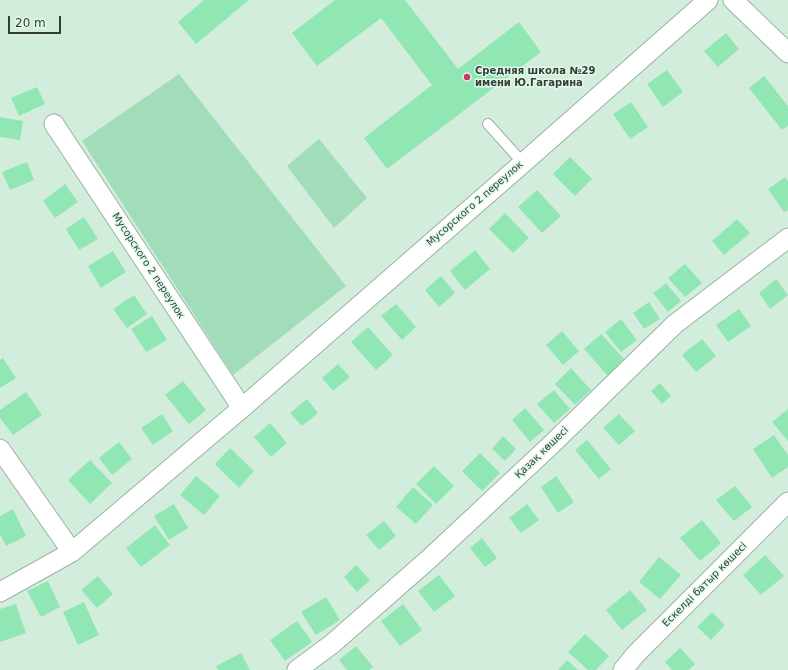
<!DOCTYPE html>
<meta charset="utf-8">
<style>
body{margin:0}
#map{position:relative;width:788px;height:670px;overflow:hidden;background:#d3eddc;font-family:"DejaVu Sans",sans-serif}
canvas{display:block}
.scale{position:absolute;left:8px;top:16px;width:53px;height:18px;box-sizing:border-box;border:2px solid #333d36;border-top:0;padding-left:5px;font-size:12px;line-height:14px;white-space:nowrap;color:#333d36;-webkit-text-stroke:3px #e0fae9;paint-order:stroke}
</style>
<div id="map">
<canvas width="788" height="670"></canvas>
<div class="scale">20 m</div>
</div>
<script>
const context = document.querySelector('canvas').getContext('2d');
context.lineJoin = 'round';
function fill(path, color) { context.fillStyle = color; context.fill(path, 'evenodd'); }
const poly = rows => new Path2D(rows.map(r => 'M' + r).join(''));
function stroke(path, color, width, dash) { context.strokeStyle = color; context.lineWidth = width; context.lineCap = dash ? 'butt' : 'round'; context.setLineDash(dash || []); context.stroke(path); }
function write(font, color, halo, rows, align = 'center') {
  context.font = font + ' "DejaVu Sans",sans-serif'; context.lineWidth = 3; context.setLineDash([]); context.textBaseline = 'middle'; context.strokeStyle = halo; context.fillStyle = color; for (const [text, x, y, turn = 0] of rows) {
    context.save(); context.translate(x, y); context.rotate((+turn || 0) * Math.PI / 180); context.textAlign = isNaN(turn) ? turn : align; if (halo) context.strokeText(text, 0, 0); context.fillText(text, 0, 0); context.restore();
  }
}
const green = poly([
 [179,74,346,286,233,375,82,141],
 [319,139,367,198,334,228,287,166]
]);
const building = poly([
 [204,0,249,0,196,44,178,22],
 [335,0,405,0,458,69,519,22,541,52,387,169,364,138,432,85,381,18,317,66,292,33],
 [726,33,739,49,718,67,704,51],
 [667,70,683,92,663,107,647,84],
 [764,76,788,106,788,126,782,130,749,88],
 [37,87,45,104,19,116,11,98],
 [631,102,648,127,630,139,613,114],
 [0,117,23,121,20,140,0,137],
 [570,157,592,179,575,196,553,174],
 [27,162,34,180,10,190,2,172],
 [785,177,788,181,788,210,784,212,768,189],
 [65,184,78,202,55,218,43,201],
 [537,190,561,216,542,233,518,207],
 [505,213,529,238,513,253,489,229],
 [84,217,98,239,79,250,66,229],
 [737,219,750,233,724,255,712,241],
 [475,250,490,269,465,290,450,271],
 [113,251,126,272,101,288,88,266],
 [685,264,702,283,685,297,668,278],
 [441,276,455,293,439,307,425,290],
 [776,279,788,295,770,309,759,293],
 [666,283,681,301,668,312,653,293],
 [134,295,147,314,127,328,113,309],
 [649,302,660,319,644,329,633,313],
 [396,304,416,327,402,340,381,316],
 [739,309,751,326,728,342,716,325],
 [152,316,167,340,146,352,131,329],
 [621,319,637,340,621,352,605,332],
 [368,327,393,355,376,370,351,342],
 [562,331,579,351,563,365,546,345],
 [601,334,625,360,608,376,584,349],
 [702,339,716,356,696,372,682,355],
 [3,358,16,378,0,388,0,360],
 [338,364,350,377,333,391,322,378],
 [571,368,591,390,575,405,555,384],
 [183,381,206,410,189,424,165,395],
 [660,383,671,396,662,404,651,391],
 [554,390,570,409,554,423,537,404],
 [26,392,42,415,13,435,0,418,0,410],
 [307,399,318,413,302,426,290,413],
 [525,408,544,430,530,442,512,420],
 [788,409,788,441,772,422],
 [162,414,173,431,153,445,141,428],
 [619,414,635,431,619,445,603,428],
 [270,423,287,443,271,457,254,437],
 [774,435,788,455,788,467,772,478,753,449],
 [503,436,516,449,505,461,492,449],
 [587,440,611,469,599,479,575,450],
 [119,442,132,459,112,475,99,458],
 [230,448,254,471,239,488,215,464],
 [480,453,500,473,482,491,462,471],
 [90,460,112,483,90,504,68,480],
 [434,466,454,486,436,504,416,484],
 [196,476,220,496,204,515,180,495],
 [556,476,574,502,558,513,541,487],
 [735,486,752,507,734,521,716,500],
 [413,487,433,505,416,524,396,507],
 [174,504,188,528,169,540,154,516],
 [527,504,539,520,521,533,509,518],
 [13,509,26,536,6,546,0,534,0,516],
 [702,520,721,543,700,561,680,538],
 [384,521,396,536,379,550,366,535],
 [155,525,170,545,141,567,126,548],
 [482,538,497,558,485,567,470,548],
 [765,555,784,576,761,595,743,575],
 [659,557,681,575,660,599,639,582],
 [356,565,370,580,357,592,344,577],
 [439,575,455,596,434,612,418,591],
 [98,576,113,594,97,608,81,590],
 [48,581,60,607,41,617,27,591],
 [630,590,647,610,622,630,606,610],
 [326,597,340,620,316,635,301,612],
 [84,602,99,635,78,645,63,612],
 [16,604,26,633,0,642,0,609],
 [403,604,422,630,400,646,381,621],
 [712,612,725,625,711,640,697,627],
 [297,621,312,642,285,661,270,640],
 [585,634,609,656,596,670,588,670,568,652],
 [356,646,373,667,369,670,347,670,339,660],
 [680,648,695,664,689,670,672,670,665,662],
 [241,653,250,670,218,670,216,666],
 [567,660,578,670,558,670]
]);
const lane = poly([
 [488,124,523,163]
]);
const street = poly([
 [733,0,788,53],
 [54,124,242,408],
 [0,449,72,552],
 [0,592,72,552,242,408,523,163,708,0],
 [297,670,332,644,429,559,552,444,675,324,788,238],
 [623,670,635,655,788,502]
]);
const markers = [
 [467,77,4,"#c83a65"]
];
const poiNames = [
 ["Средняя школа №29",475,71],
 ["имени Ю.Гагарина",475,83]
];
const streetNames = [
 ["Мусорского 2 переулок",475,204,-41],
 ["Мусорского 2 переулок",148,266,57],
 ["Қазақ көшесі",542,453,-44],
 ["Ескелді батыр көшесі",705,585,-45]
];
fill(green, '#a1ddb8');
fill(building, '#91e7b3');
stroke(lane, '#9ab2a2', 12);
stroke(street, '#9ab2a2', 21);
stroke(lane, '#fff', 10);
stroke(street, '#fff', 19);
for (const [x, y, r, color] of markers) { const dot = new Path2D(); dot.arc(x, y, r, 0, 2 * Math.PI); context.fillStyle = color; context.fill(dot); stroke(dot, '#e0fae9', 1.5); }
write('bold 10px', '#333d36', '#e0fae9', poiNames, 'left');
write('10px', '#333d36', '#e0fae9', streetNames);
</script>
